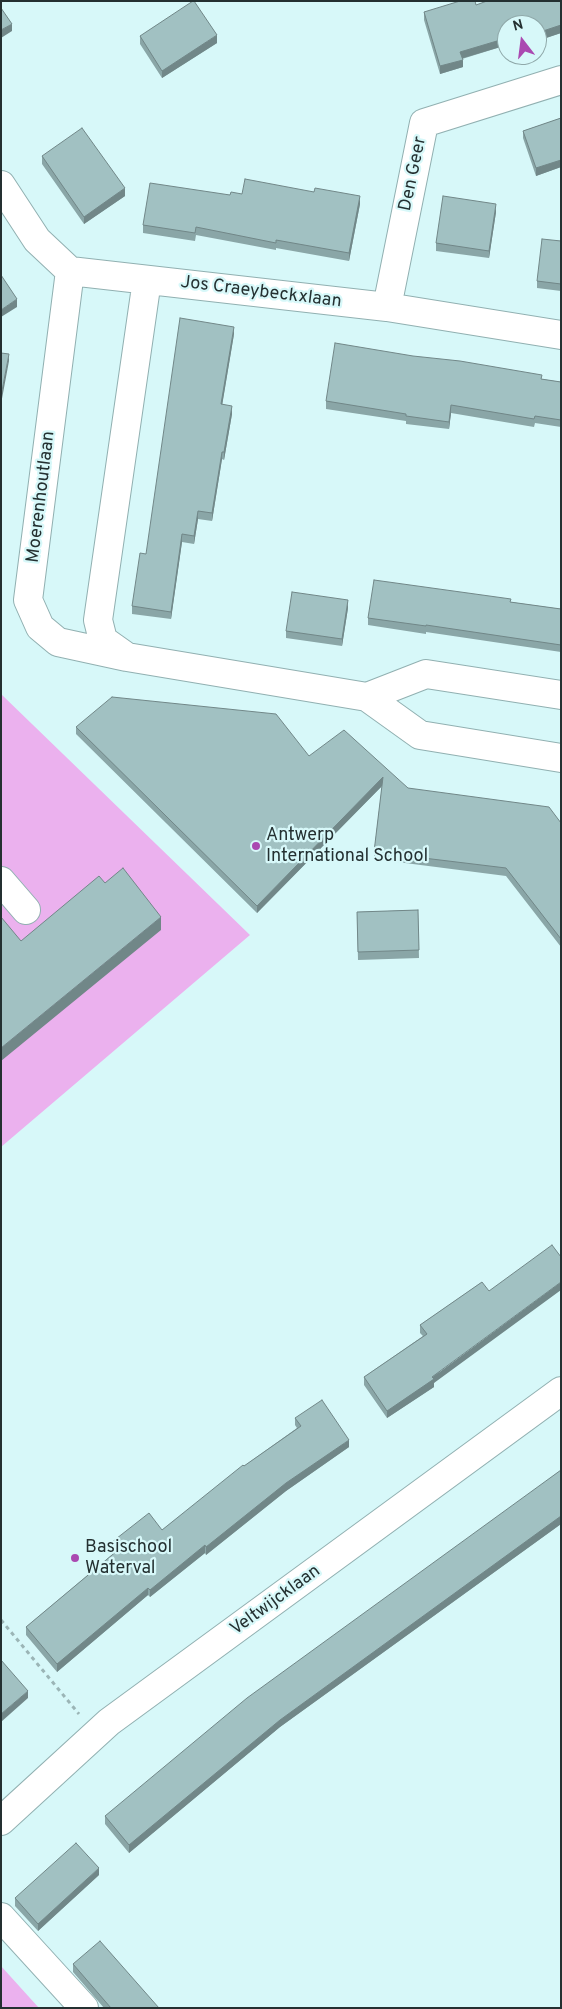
<!DOCTYPE html>
<style>
body{margin:0}
#map{position:relative;width:562px;height:2009px;overflow:hidden;background:#d7f8f9;font-family:Overpass,sans-serif}
canvas{display:block}
.frame{position:absolute;inset:0;border:2px solid #243031;pointer-events:none}
.north{position:absolute;left:497px;top:15px;width:50px;height:50px;box-sizing:border-box;background:#d7f8f9;border:1px solid #8fa8a9;border-radius:50%;rotate:345deg;font-size:14px;font-weight:700;line-height:20px;text-align:center;color:#243031}
.north::after{content:'';display:block;margin:auto;width:18px;height:22px;background:#aa49b1;clip-path:polygon(50% 0,100% 100%,50% 72%,0 100%)}
</style>
<div id="map">
<canvas width="562" height="2009"></canvas>
<div class="frame"></div>
<div class="north">N</div>
</div>
<script>
const context = document.querySelector('canvas').getContext('2d');
context.lineJoin = 'round';
function fill(path, color) { context.fillStyle = color; context.fill(path, 'evenodd'); }
const poly = rows => new Path2D(rows.map(r => 'M' + r).join(''));
function stroke(path, color, width, dash) { context.strokeStyle = color; context.lineWidth = width; context.lineCap = dash ? 'butt' : 'round'; context.setLineDash(dash || []); context.stroke(path); }
function write(font, color, halo, rows, align = 'center') {
  context.font = font + ' Overpass,sans-serif'; context.lineWidth = 4.5; context.setLineDash([]); context.textBaseline = 'middle'; context.strokeStyle = halo; context.fillStyle = color; for (const [text, x, y, turn = 0] of rows) {
    context.save(); context.translate(x, y); context.rotate((+turn || 0) * Math.PI / 180); context.textAlign = isNaN(turn) ? turn : align; if (halo) context.strokeText(text, 0, 0); context.fillText(text, 0, 0); context.restore();
  }
}
const green = poly([
 [1,694,250,935,1,1147],
 [1,1966,39,2008,1,2008]
]);
const path = poly([
 [1,1620,79,1714]
]);
const minor = poly([
 [1,185,37,240,70,271,387,307,561,335],
 [70,271,28,600,40,627,58,642,127,657,367,697,420,735,561,758],
 [387,307,424,123,561,80],
 [127,657,103,640,98,620,147,280],
 [367,697,426,674,561,695],
 [1,881,26,910],
 [1,1821,109,1722,561,1391],
 [1,1917,84,2008]
]);
const wall = poly([
 [561,1,561,33,537,41,507,25,507,45,462,59,463,67,440,74,424,20,424,12,476,5],
 [140,36,217,43,162,78,140,44],
 [561,118,561,167,536,176,523,138,523,131],
 [42,156,125,196,84,224,42,164],
 [242,194,360,204,349,261,276,248,276,250,196,235,195,241,143,233,143,225,230,195],
 [496,212,489,258,436,251,436,243],
 [561,241,561,291,537,288,537,281],
 [234,334,222,405,232,414,224,460,222,459,212,521,198,519,194,544,182,542,171,619,132,614,132,606,146,554],
 [542,379,561,382,561,427,535,423,534,427,451,413,449,429,406,424,406,421,326,409,326,401],
 [511,602,561,609,561,652,426,632,426,634,368,625,368,618],
 [348,608,342,646,286,638,286,631],
 [76,727,309,756,408,788,561,823,561,947,506,876,374,859,374,852,382,786,257,913,76,734],
 [418,910,419,958,358,960,357,912],
 [482,1282,434,1383,434,1387,387,1418,364,1385,364,1377,423,1336,420,1333,420,1325],
 [295,1418,349,1447,286,1491,206,1555,205,1553,150,1597,148,1595,57,1672,26,1635,26,1627,114,1553,112,1550,112,1542,162,1530,244,1466,297,1428,295,1425],
 [561,1470,561,1524,280,1727,129,1853,105,1824,105,1816],
 [99,1875,38,1931,15,1906,15,1898],
 [73,1964,159,2008,104,2008,73,1972]
]);
const shadedWall = poly([
 [12,24,12,31,1,38,1,30],
 [561,25,561,33,537,41,537,33],
 [217,35,217,43,162,78,162,71],
 [507,38,507,45,460,59,460,52],
 [463,60,463,67,440,74,440,66],
 [561,160,561,167,536,176,536,168],
 [125,188,125,196,84,224,84,217],
 [360,196,360,204,349,261,349,253],
 [496,204,496,212,489,258,489,251],
 [17,299,17,307,1,317,1,310],
 [234,327,234,334,221,412,221,404],
 [9,354,9,361,1,404,1,396],
 [451,405,451,413,449,429,449,422],
 [232,406,232,414,224,460,224,452],
 [222,452,222,459,212,521,212,513],
 [198,511,198,519,194,544,194,536],
 [182,534,182,542,171,619,171,612],
 [348,600,348,608,342,646,342,639],
 [383,777,383,785,257,913,257,906],
 [161,917,161,930,1,1061,1,1048],
 [561,1282,561,1290,434,1383,434,1387,387,1418,387,1411],
 [349,1440,349,1447,286,1491,206,1555,206,1547,286,1483],
 [561,1516,561,1524,280,1727,129,1853,129,1845,280,1720],
 [205,1545,205,1553,150,1597,150,1590],
 [148,1588,148,1595,57,1672,57,1664],
 [28,1691,28,1698,1,1722,1,1714],
 [99,1868,99,1875,38,1931,38,1924]
]);
const building = poly([
 [193,1,194,1,217,35,162,71,140,36,193,1],
 [460,1,475,1,476,5,487,1,561,1,561,25,537,33,537,25,507,25,507,38,460,52,463,60,440,66,424,12,460,1],
 [1,8,12,24,1,30,1,8],
 [561,118,561,160,536,168,523,131,561,118],
 [82,128,125,188,84,217,42,156,82,128],
 [245,179,314,192,315,188,360,196,349,253,276,240,276,243,196,227,195,233,143,225,150,183,230,195,231,192,242,194,245,179],
 [443,196,496,204,489,251,436,243,443,196],
 [542,239,561,241,561,284,537,281,542,239],
 [1,275,17,299,1,310,1,275],
 [180,318,234,327,221,404,232,406,224,452,222,452,212,513,198,511,194,536,182,534,171,612,132,606,140,553,146,554,180,318],
 [335,343,413,356,460,361,542,375,541,379,561,382,561,420,535,416,534,419,451,405,449,422,406,416,406,414,326,401,335,343],
 [1,353,9,354,1,396,1,353],
 [374,580,511,599,510,602,561,609,561,645,426,625,426,626,368,618,374,580],
 [292,592,348,600,342,639,286,631,292,592],
 [112,697,276,714,309,756,344,730,408,788,549,807,561,823,561,939,506,868,374,852,383,777,257,906,76,727,112,697],
 [123,868,161,917,1,1048,1,917,21,941,99,876,105,883,123,868],
 [418,910,419,950,358,952,357,912,418,910],
 [552,1245,561,1257,561,1282,432,1377,434,1379,387,1411,364,1377,427,1334,420,1325,482,1282,489,1291,552,1245],
 [322,1400,349,1440,286,1483,206,1547,205,1545,150,1590,148,1588,57,1664,26,1627,118,1550,112,1542,149,1513,162,1530,243,1465,244,1466,301,1426,295,1418,322,1400],
 [561,1470,561,1516,280,1720,129,1845,105,1816,247,1698,561,1470],
 [1,1660,28,1691,1,1714,1,1660],
 [76,1843,99,1868,38,1924,15,1898,76,1843],
 [100,1941,159,2008,111,2008,73,1964,100,1941]
]);
const markers = [
 [256,846,5,"#aa49b1"],
 [75,1558,5,"#aa49b1"]
];
const streetNames = [
 ["Den Geer",414,174,-78],
 ["Jos Craeybeckxlaan",261,293,7],
 ["Moerenhoutlaan",42,497,-83],
 ["Veltwijcklaan",276,1601,-36]
];
const poiNames = [
 ["Antwerp",266,836],
 ["International School",266,857],
 ["Basischool",85,1548],
 ["Waterval",85,1569]
];
fill(green, '#ebb1ee');
stroke(minor, '#91b0b1', 30);
stroke(path, '#9bb5b6', 3, [4, 4]);
stroke(minor, '#fff', 28);
fill(wall, '#8aa6a7');
fill(shadedWall, '#718788');
fill(building, '#a1c1c2');
stroke(building, '#718788', 1);
for (const [x, y, r, color] of markers) { const dot = new Path2D(); dot.arc(x, y, r, 0, 2 * Math.PI); context.fillStyle = color; context.fill(dot); stroke(dot, '#d7f8f9', 2); }
write('18px', '#243031', '#d7f8f9', streetNames);
write('18px', '#243031', '#d7f8f9', poiNames, 'left');
</script>
